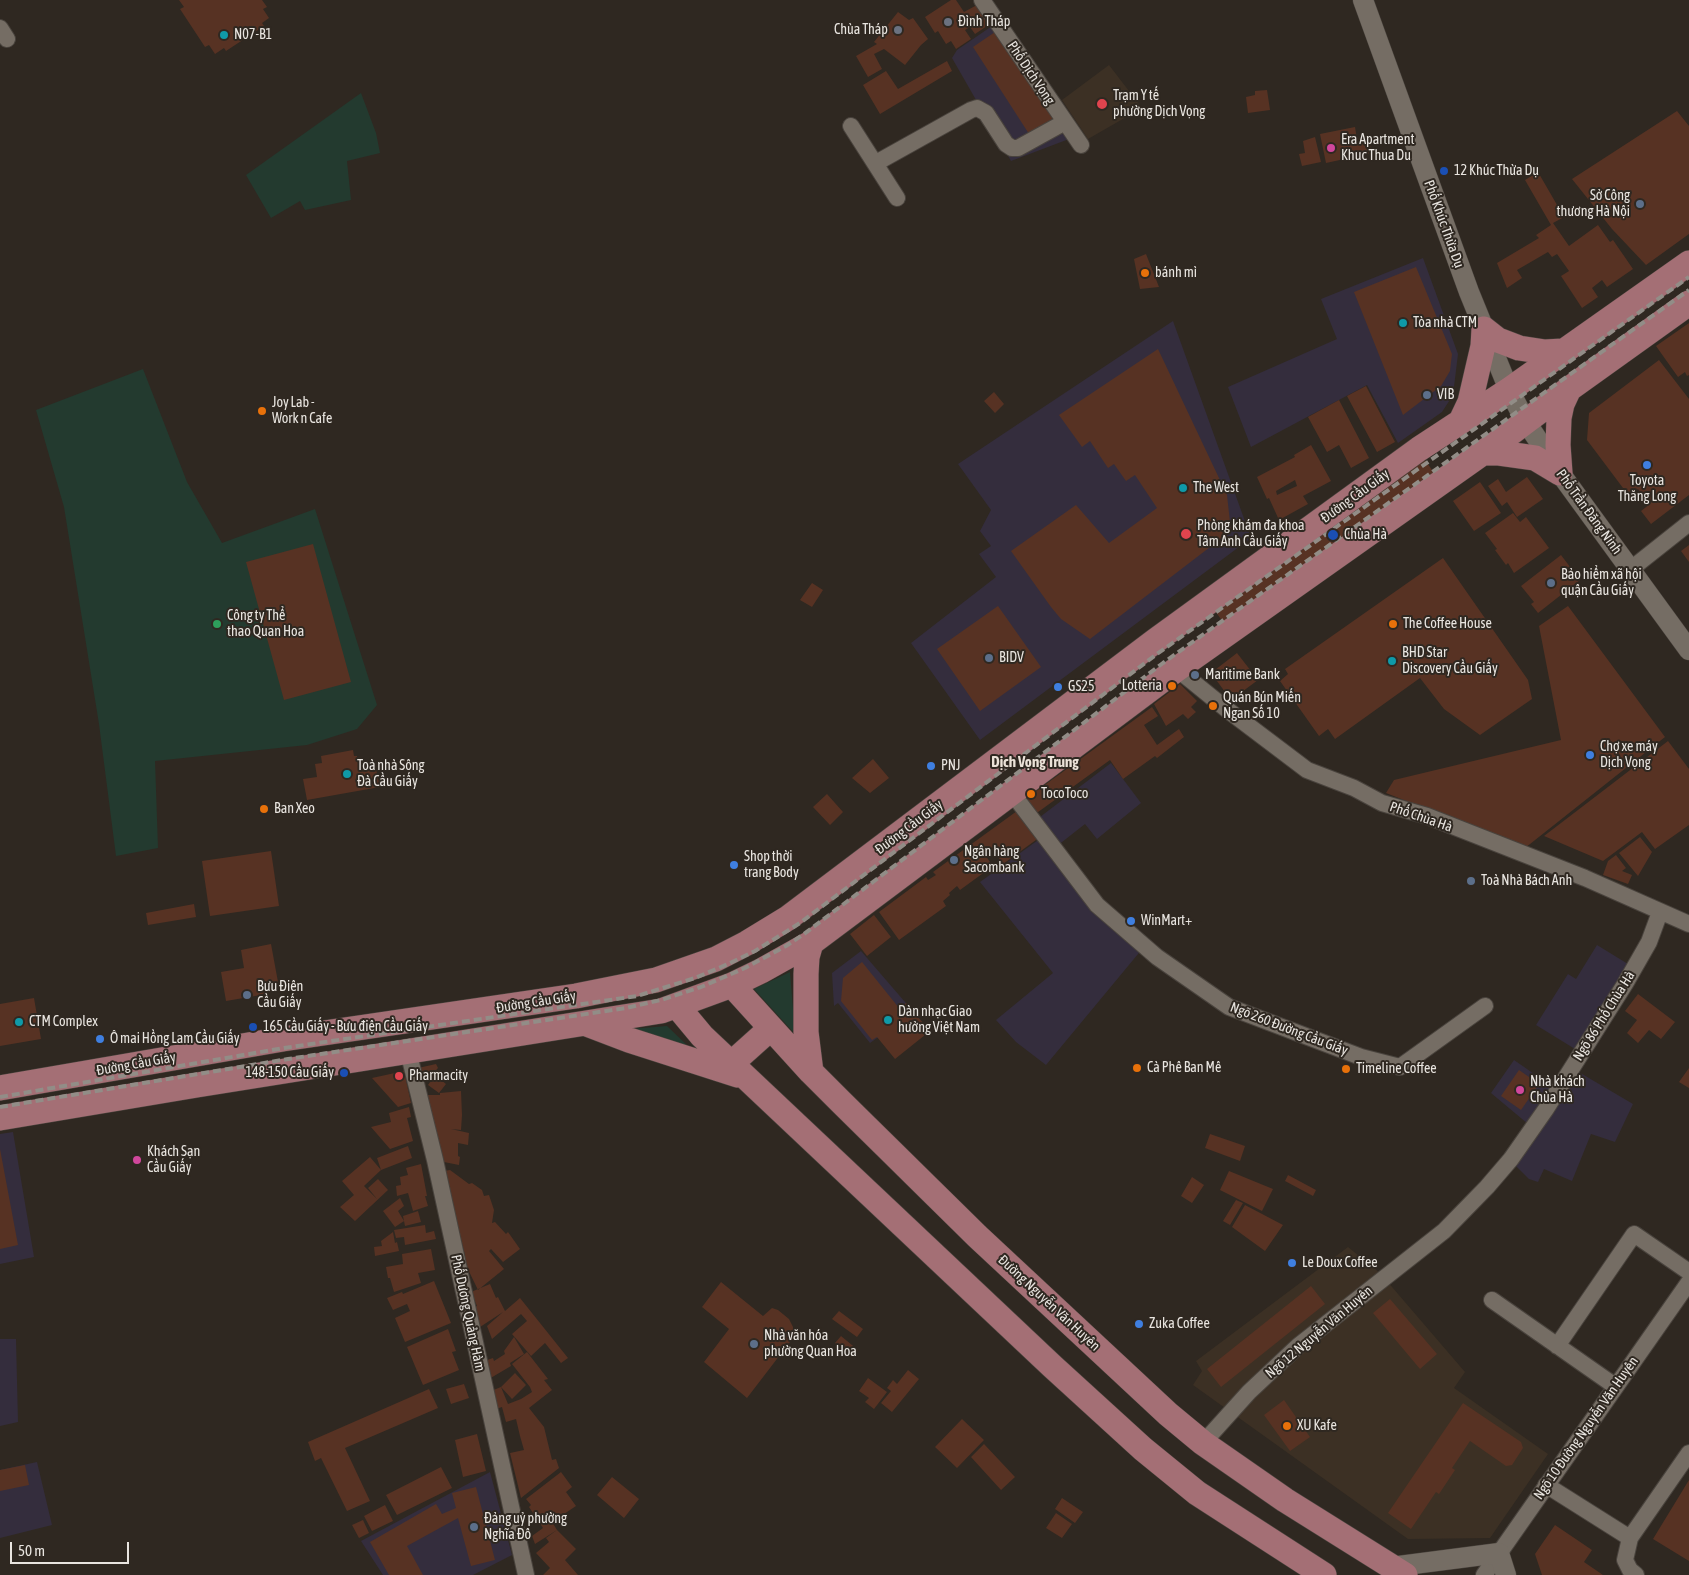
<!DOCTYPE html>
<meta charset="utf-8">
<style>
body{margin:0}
#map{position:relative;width:1689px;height:1575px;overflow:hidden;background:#2f2821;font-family:"Asap Condensed",sans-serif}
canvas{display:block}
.scale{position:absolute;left:10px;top:1542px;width:119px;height:22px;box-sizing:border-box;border:2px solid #e9e5e0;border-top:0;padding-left:6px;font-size:15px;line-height:18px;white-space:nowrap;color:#e9e5e0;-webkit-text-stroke:4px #2f2821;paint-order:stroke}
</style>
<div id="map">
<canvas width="1689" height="1575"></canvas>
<div class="scale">50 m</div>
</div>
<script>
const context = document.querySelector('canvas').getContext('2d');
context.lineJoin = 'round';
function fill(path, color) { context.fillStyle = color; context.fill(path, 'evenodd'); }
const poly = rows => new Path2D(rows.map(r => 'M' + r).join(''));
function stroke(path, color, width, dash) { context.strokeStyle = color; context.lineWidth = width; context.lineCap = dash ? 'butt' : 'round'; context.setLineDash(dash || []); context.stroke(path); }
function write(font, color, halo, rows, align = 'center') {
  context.font = font + ' "Asap Condensed",sans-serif'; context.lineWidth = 4; context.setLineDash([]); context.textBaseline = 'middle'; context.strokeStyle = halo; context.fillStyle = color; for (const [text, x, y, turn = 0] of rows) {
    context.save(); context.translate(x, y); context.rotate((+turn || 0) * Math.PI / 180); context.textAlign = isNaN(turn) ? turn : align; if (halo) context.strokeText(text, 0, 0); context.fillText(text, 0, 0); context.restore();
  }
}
const commercial = poly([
 [992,26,1069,139,1011,161,952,58,957,50],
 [1423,258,1458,354,1453,395,1442,412,1398,443,1367,385,1251,447,1228,387,1337,339,1321,299],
 [1173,321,1251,538,980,740,911,643,996,577,979,554,991,546,980,531,991,510,958,464],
 [1111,763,1141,803,1097,839,1085,824,1057,846,1036,820],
 [1041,838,1143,948,1046,1065,1016,1042,996,1020,1053,973,980,882],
 [1597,945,1628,964,1575,1049,1536,1025,1568,974,1576,979],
 [861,951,930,1031,877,1038,870,1043,838,1003,834,1006,832,973],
 [1514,1060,1553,1087,1528,1124,1491,1093],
 [1577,1071,1633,1104,1615,1142,1591,1134,1572,1181,1544,1169,1538,1182,1529,1179,1515,1165],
 [13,1132,34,1257,0,1264,0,1134],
 [0,1339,16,1339,18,1422,0,1426],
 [37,1462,52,1525,0,1538,0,1470],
 [490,1472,512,1555,473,1575,383,1575,361,1541]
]);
const built = poly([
 [1109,65,1142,108,1088,139,1062,100],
 [1348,1247,1380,1273,1465,1372,1454,1388,1548,1454,1490,1538,1408,1539,1193,1385,1202,1371,1196,1361]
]);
const green = poly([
 [361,93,376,133,380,153,347,161,351,200,305,210,300,201,271,218,246,175],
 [143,369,187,482,222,543,315,509,377,705,357,729,307,745,155,761,158,848,116,856,99,724,64,507,36,410],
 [790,972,795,1034,754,989],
 [667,1026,689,1047,630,1029]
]);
const building = poly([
 [179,0,262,0,267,7,263,9,269,18,262,23,264,26,226,51,224,48,215,54,209,45,205,47,180,9,184,7],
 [951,0,956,0,964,12,977,5,990,24,975,34,970,27,965,30,971,39,956,49,951,41,946,44,938,31,935,33,925,17],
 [898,12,909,20,913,18,928,39,921,45,905,65,884,49,874,54,882,69,868,77,856,56,877,44,874,42],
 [998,30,1056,120,1031,137,973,47],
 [947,61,952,71,880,114,863,85,886,71,898,89],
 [1267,90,1270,110,1248,113,1246,97,1255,95,1255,91],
 [1677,111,1689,126,1689,234,1646,265,1612,229,1572,179],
 [1355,127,1357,139,1368,136,1372,153,1326,163,1320,134],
 [1315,137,1321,162,1302,166,1299,154,1305,153,1303,141],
 [1538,172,1564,217,1553,223,1569,246,1598,225,1610,242,1613,240,1633,269,1607,287,1602,280,1592,288,1598,297,1582,308,1561,276,1569,271,1557,254,1552,257,1548,252,1517,270,1522,278,1507,288,1497,263,1539,238,1536,235,1551,225,1525,180],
 [1146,254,1159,287,1140,289,1134,259],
 [1416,267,1452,354,1450,371,1441,386,1403,415,1354,292],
 [1689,323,1689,375,1687,376,1685,372,1678,377,1656,346],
 [1158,349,1227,495,1231,531,1090,639,1061,619,1051,607,1011,551,1076,505,1109,543,1157,508,1135,475,1126,481,1114,464,1108,468,1090,441,1082,447,1059,415],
 [1659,360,1689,399,1689,495,1651,524,1641,511,1650,504,1638,489,1629,496,1587,440,1589,413],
 [1366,386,1395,442,1377,452,1347,396],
 [994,392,1004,404,995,413,984,401],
 [1339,400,1369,458,1351,468,1339,445,1327,452,1308,417],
 [1311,445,1331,481,1303,496,1308,504,1279,520,1269,498,1267,499,1257,477,1295,457,1294,455],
 [1295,480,1297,486,1277,495,1276,491],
 [1414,445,1443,485,1233,636,1205,597],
 [1527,477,1543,499,1517,517,1507,502,1502,506,1488,486,1498,479,1506,492],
 [1480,482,1501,513,1474,531,1453,501],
 [1513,513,1520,522,1526,517,1549,548,1514,573,1508,563,1506,565,1495,550,1497,549,1485,533],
 [313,544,351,682,284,700,246,562],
 [1689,545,1689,562,1681,551],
 [1561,555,1580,580,1538,613,1531,604,1534,602,1521,586],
 [1443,558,1528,680,1532,699,1480,735,1444,709,1420,678,1335,739,1328,729,1319,736,1280,681,1288,674,1285,669],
 [812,583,823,590,812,607,800,600],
 [998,606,1041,667,980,711,937,649],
 [1568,606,1665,737,1525,848,1386,793,1394,780,1561,740,1539,626],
 [1237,653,1258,680,1231,700,1211,673],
 [1180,684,1197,701,1191,707,1196,712,1188,719,1183,714,1166,726,1154,704],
 [1152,707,1158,716,1144,725,1157,745,1179,729,1184,737,1157,758,1155,756,1123,779,1110,760,1034,815,1024,800],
 [1668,741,1689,769,1689,825,1655,849,1642,832,1603,861,1544,836],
 [353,750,354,756,357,756,360,772,376,769,380,787,307,800,303,779,317,777,315,764,322,763,321,756],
 [873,759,889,778,870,793,852,778],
 [827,794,843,812,830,825,813,807],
 [1017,811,1040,837,1003,864,993,850,985,855,993,866,960,890,957,886,949,893,950,895,943,901,946,906,899,940,879,912,926,877,928,880,936,875,933,872],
 [1640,837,1652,852,1638,876,1619,853],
 [271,851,279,906,210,916,202,861],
 [1616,855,1626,868,1622,871,1632,875,1628,884,1603,875,1608,861],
 [194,904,196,917,148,925,146,913],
 [874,915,891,937,867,956,850,934],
 [271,944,278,982,267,994,226,1001,221,972,244,968,241,950],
 [862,962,899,1008,906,1003,930,1031,895,1059,877,1037,872,1040,841,1001,843,978],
 [1638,994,1675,1022,1661,1039,1649,1030,1638,1043,1627,1033,1637,1020,1625,1011],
 [34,998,41,1039,0,1046,0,1004],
 [436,1064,438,1068,422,1086,418,1068],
 [1689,1068,1689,1088,1679,1082],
 [1519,1070,1539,1084,1521,1110,1501,1096],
 [404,1071,411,1103,398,1107,372,1078],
 [435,1075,446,1084,439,1093,428,1085],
 [461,1091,462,1115,461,1130,451,1129,469,1133,468,1145,458,1143,458,1156,460,1157,459,1165,439,1161,426,1095,440,1095,440,1093],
 [409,1107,411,1117,407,1118,413,1141,390,1149,371,1127,391,1122,389,1113],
 [1210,1134,1245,1146,1240,1161,1205,1148],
 [408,1146,412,1158,381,1170,364,1186,377,1199,368,1188,378,1179,388,1190,355,1221,340,1207,354,1195,342,1181,370,1157,381,1170,377,1158],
 [0,1149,18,1245,0,1249],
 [421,1164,427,1196,425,1196,428,1206,413,1211,408,1193,397,1196,396,1186,401,1185,400,1177,408,1175,406,1168],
 [450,1170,469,1184,472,1183,482,1190,484,1196,489,1195,494,1210,492,1223,495,1222,506,1234,508,1232,520,1249,503,1262,491,1249,489,1251,504,1269,478,1290,462,1257,465,1255,444,1171],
 [1229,1171,1273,1189,1262,1211,1220,1190],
 [1288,1175,1316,1190,1313,1196,1285,1181],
 [1192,1177,1204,1185,1192,1203,1181,1196],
 [400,1198,404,1206,398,1211,404,1221,395,1227,383,1211],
 [1236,1200,1243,1203,1230,1225,1223,1221],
 [1245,1205,1283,1225,1265,1251,1232,1227],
 [418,1211,421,1222,405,1226,403,1216],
 [425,1225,426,1233,434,1231,436,1239,405,1245,404,1237,396,1238,394,1230],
 [393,1232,395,1243,397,1242,399,1251,375,1256,374,1247,382,1246,381,1241],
 [431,1249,435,1270,418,1273,421,1283,394,1292,390,1278,388,1278,386,1267,403,1264,402,1254],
 [434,1281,451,1323,405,1342,395,1318,410,1311,407,1304,393,1310,387,1298,402,1292,403,1294],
 [721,1282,763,1316,772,1308,778,1310,789,1319,793,1327,793,1338,747,1398,704,1362,729,1329,702,1307],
 [490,1284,496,1298,498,1297,505,1311,520,1298,568,1358,561,1363,545,1343,531,1356,512,1334,527,1321,521,1314,492,1339,487,1326,503,1312,480,1327,473,1308,477,1306,471,1292],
 [1311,1286,1325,1304,1221,1387,1207,1369],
 [1390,1299,1437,1354,1420,1369,1373,1313],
 [839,1311,863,1329,857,1337,832,1319],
 [448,1329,456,1351,452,1352,459,1370,423,1385,407,1347],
 [841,1336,858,1350,852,1357,835,1343],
 [514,1337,524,1354,510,1363,511,1366,489,1379,484,1361,493,1358,494,1361,505,1354,504,1351],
 [527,1352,548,1379,544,1380,552,1390,529,1408,544,1427,552,1460,556,1459,559,1468,521,1498,510,1453,524,1450,520,1436,516,1419,506,1422,502,1407,496,1409,491,1391,501,1387,508,1404,521,1399,532,1392,530,1387,512,1364],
 [908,1370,919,1379,892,1412,881,1403,891,1391,887,1388,893,1380,897,1384],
 [515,1373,526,1385,512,1399,501,1387],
 [868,1378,887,1392,874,1409,865,1402,869,1398,859,1391],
 [464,1384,469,1398,451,1404,446,1389],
 [429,1389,438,1408,345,1448,370,1501,347,1511,321,1458,315,1461,308,1442],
 [1284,1400,1310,1437,1290,1451,1264,1415],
 [1463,1403,1521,1442,1523,1448,1512,1465,1506,1466,1470,1441,1452,1468,1455,1470,1439,1494,1436,1492,1411,1529,1388,1513],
 [962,1419,984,1440,957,1468,935,1447],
 [477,1434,486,1471,463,1477,455,1440],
 [984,1444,1015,1477,1001,1490,971,1457],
 [25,1465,29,1485,0,1491,0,1470],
 [441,1467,452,1488,397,1515,386,1495],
 [561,1472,572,1487,560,1497,566,1492,576,1506,552,1522,557,1530,535,1544,532,1536,543,1528,529,1507,531,1505,526,1499],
 [612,1477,639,1499,624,1518,597,1495],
 [1689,1480,1689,1561,1653,1539],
 [476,1487,495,1560,471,1566,458,1518,407,1546,423,1575,389,1575,370,1542,436,1504,442,1514,456,1508,452,1493],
 [1062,1498,1083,1512,1075,1523,1055,1509],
 [385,1505,393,1521,372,1531,364,1516],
 [1056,1513,1072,1524,1062,1538,1046,1528],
 [363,1520,369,1533,359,1538,352,1525],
 [1555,1525,1592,1550,1584,1562,1603,1575,1542,1575,1535,1554],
 [557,1530,576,1549,565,1560,578,1575,543,1575,550,1568,536,1553,549,1542,546,1538]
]);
const minor = poly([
 [982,0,1081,145],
 [0,28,7,39],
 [851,126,897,198],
 [876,163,971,110,977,108,986,113,1006,144,1012,148,1018,148,1065,122],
 [1631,569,1689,523],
 [1177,669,1225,708,1307,770,1354,788,1382,803,1427,816,1585,878,1689,924],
 [1012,793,1097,905,1157,957,1229,1007,1361,1057,1400,1067,1485,1006],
 [408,1051,435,1160,526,1575],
 [1492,1300,1615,1386],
 [1557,1346,1634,1234,1689,1272],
 [1203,1443,1249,1392,1298,1346,1444,1231,1487,1187,1511,1159,1546,1109,1625,984,1649,942,1660,912],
 [1546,1485,1630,1538],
 [1484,1575,1689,1282],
 [1636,1575,1630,1570,1625,1560,1630,1538,1689,1453]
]);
const tertiary = poly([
 [1363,0,1469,292,1509,390,1526,422,1560,473,1689,650],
 [1391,1567,1499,1553,1506,1575]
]);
const primary = poly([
 [1484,329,1498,340,1519,348,1545,352,1563,351],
 [1461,421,1470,402,1483,346,1484,329],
 [1481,453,1499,453,1535,458,1560,473],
 [1560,473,1558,445,1559,418,1562,404,1569,389],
 [811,943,807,957,806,974,806,1032,811,1072],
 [732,985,811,1072,841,1102,977,1236,1168,1414,1203,1443,1285,1500,1405,1575],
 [677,1006,702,1036,1052,1366,1143,1449,1197,1493,1324,1575],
 [587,1024,629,1040,738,1075],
 [732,1063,771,1028],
 [0,1088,283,1039,576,996,656,980,716,959,747,943,788,918,1155,641,1419,449,1509,390,1689,263],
 [0,1118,197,1085,661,1011,732,985,761,971,811,943,1177,669,1508,435,1569,389,1689,303]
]);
const rail = poly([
 [0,1097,284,1048,637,996,695,978,728,964,755,951,800,923,1157,654,1689,277],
 [0,1107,288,1059,626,1008,661,1000,701,987,745,968,786,946,804,934,1163,663,1689,290]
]);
const markers = [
 [948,22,5,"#6b7280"],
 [898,30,5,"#6b7280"],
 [224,35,5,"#0f9aa8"],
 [1102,104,6,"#e0444e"],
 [1331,148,5,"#d1479c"],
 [1444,171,5,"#1a4fb4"],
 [1640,204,5,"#5c6f8a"],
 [1145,273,5,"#e8710a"],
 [1403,323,5,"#0f9aa8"],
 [1427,395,5,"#5c6f8a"],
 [262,411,5,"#e8710a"],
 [1647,465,5,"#3f7fe0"],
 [1183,488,5,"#0f9aa8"],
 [1186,534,6,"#e0444e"],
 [1333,535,6,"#1a4fb4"],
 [1551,583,5,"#5c6f8a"],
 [217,624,5,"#2e9e5b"],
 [1393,624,5,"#e8710a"],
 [989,658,5,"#5c6f8a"],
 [1392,661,5,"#0f9aa8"],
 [1195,675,5,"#5c6f8a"],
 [1172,686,5,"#e8710a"],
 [1058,687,5,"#3f7fe0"],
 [1213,706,5,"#e8710a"],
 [1590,755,5,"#3f7fe0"],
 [931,766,5,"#3f7fe0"],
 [347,774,5,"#0f9aa8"],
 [1031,794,5,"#e8710a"],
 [264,809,5,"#e8710a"],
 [954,860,5,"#5c6f8a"],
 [734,865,5,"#3f7fe0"],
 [1471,881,5,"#5c6f8a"],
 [1131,921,5,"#3f7fe0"],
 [247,995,5,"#5c6f8a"],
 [888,1020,5,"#0f9aa8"],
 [19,1022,5,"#0f9aa8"],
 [253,1027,5,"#1a4fb4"],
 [100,1039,5,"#3f7fe0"],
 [1137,1068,5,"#e8710a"],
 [1346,1069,5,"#e8710a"],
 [344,1073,5,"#1a4fb4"],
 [399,1076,5,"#e0444e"],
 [1520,1090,5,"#d1479c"],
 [137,1160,5,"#d1479c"],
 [1292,1263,5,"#3f7fe0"],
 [1139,1324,5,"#3f7fe0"],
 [754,1344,5,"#5c6f8a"],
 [1287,1426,5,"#e8710a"],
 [474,1527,5,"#5c6f8a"]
];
const poiNames = [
 ["Đình Tháp",958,22],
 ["Chùa Tháp",888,30,"right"],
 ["N07-B1",234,35],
 ["Trạm Y tế",1113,96],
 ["phường Dịch Vọng",1113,112],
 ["Era Apartment",1341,140],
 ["Khuc Thua Du",1341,156],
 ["12 Khúc Thừa Dụ",1454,171],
 ["Sở Công",1630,196,"right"],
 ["thương Hà Nội",1630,212,"right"],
 ["bánh mì",1155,273],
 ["Tòa nhà CTM",1413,323],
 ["VIB",1437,395],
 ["Joy Lab -",272,403],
 ["Work n Cafe",272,419],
 ["Toyota",1647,481,"center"],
 ["Thăng Long",1647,497,"center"],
 ["The West",1193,488],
 ["Phòng khám đa khoa",1197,526],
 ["Tâm Anh Cầu Giấy",1197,542],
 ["Chùa Hà",1344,535],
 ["Bảo hiểm xã hội",1561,575],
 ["quận Cầu Giấy",1561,591],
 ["Công ty Thể",227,616],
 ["thao Quan Hoa",227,632],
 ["The Coffee House",1403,624],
 ["BHD Star",1402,653],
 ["Discovery Cầu Giấy",1402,669],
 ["BIDV",999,658],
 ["Maritime Bank",1205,675],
 ["Lotteria",1162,686,"right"],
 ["GS25",1068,687],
 ["Quán Bún Miến",1223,698],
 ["Ngan Số 10",1223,714],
 ["Chợ xe máy",1600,747],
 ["Dịch Vọng",1600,763],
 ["Toà nhà Sông",357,766],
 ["Đà Cầu Giấy",357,782],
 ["PNJ",941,766],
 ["TocoToco",1041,794],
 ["Ban Xeo",274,809],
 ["Ngân hàng",964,852],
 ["Sacombank",964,868],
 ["Shop thời",744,857],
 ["trang Body",744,873],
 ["Toà Nhà Bách Anh",1481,881],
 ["WinMart+",1141,921],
 ["Bưu Điện",257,987],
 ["Cầu Giấy",257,1003],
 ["Dàn nhạc Giao",898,1012],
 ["hưởng Việt Nam",898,1028],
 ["CTM Complex",29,1022],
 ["165 Cầu Giấy - Bưu điện Cầu Giấy",263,1027],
 ["Ô mai Hồng Lam Cầu Giấy",110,1039],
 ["Cà Phê Ban Mê",1147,1068],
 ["Timeline Coffee",1356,1069],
 ["148-150 Cầu Giấy",334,1073,"right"],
 ["Pharmacity",409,1076],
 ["Nhà khách",1530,1082],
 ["Chùa Hà",1530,1098],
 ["Khách Sạn",147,1152],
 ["Cầu Giấy",147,1168],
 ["Le Doux Coffee",1302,1263],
 ["Zuka Coffee",1149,1324],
 ["Nhà văn hóa",764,1336],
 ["phường Quan Hoa",764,1352],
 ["XU Kafe",1297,1426],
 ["Đảng uỷ phường",484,1519],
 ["Nghĩa Đô",484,1535]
];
const streetNames = [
 ["Phố Dịch Vọng",1031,73,56],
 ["Phố Khúc Thừa Dụ",1444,224,70],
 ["Đường Cầu Giấy",1355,496,-36],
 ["Phố Trần Đăng Ninh",1589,512,54],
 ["Phố Chùa Hà",1421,817,19],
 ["Đường Cầu Giấy",909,827,-37],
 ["Đường Cầu Giấy",536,1002,-9],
 ["Ngõ 86 Phố Chùa Hà",1604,1016,-58],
 ["Ngõ 260 Đường Cầu Giấy",1289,1029,21],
 ["Đường Cầu Giấy",136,1064,-10],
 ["Đường Nguyễn Văn Huyên",1049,1303,43],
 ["Phố Dương Quảng Hàm",468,1313,78],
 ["Ngõ 12 Nguyễn Văn Huyên",1319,1332,-40],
 ["Ngõ 10 Đường Nguyễn Văn Huyên",1586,1428,-55]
];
const neighbourhoodNames = [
 ["Dịch Vọng Trung",1035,762]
];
fill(commercial, '#342d3d');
fill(built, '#3c3024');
fill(green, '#233a2f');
fill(building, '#573223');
stroke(minor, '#49433d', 18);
stroke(tertiary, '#49433d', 21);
stroke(primary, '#49433d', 26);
stroke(minor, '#756d64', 16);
stroke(tertiary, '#756d64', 20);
stroke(primary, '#a46f75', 25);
stroke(rail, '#928d87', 4, [8, 4]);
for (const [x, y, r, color] of markers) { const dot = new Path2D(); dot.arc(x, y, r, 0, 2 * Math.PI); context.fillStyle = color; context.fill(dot); stroke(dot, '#2f2821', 2); }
write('14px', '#e9e5e0', '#2f2821', poiNames, 'left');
write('14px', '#e9e5e0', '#2f2821', streetNames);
write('bold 15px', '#ebe2d8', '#2f2821', neighbourhoodNames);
</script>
